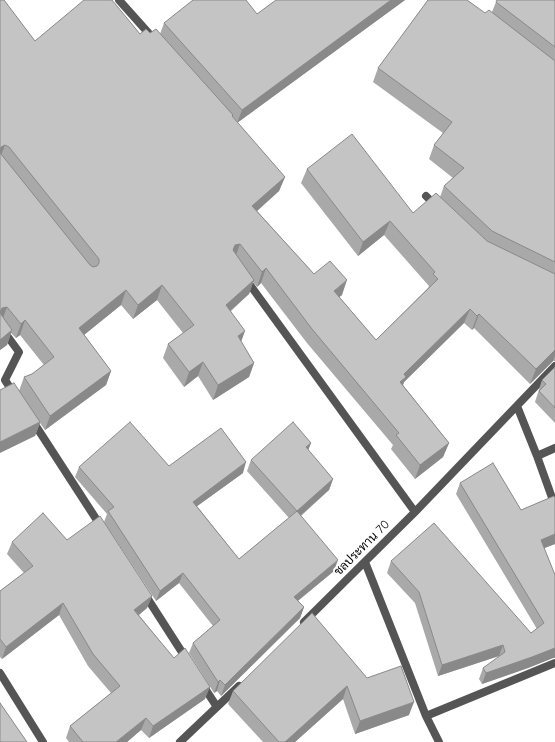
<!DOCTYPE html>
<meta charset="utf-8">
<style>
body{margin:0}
canvas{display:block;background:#fff}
</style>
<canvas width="555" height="742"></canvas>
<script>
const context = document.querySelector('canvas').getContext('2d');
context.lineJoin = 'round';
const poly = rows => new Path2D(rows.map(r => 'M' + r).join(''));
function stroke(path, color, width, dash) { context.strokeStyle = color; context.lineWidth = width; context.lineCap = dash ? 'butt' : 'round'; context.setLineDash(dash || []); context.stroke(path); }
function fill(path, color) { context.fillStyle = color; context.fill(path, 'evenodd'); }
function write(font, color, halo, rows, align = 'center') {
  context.font = font + ' Quicksand,Sarabun,sans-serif'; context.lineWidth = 4; context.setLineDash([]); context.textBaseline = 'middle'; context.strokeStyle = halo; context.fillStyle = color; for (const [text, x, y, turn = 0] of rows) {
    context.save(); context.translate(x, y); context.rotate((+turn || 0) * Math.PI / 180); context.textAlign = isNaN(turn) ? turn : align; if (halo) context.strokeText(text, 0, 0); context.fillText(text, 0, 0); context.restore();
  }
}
const minor = poly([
 [119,0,152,37],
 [426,196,437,207],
 [245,278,415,512],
 [0,326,19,352,5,380,14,394],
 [517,406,537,456,555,506],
 [32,420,102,528],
 [537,456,555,448],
 [365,562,426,716,439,742],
 [144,593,187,660],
 [304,622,415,512,555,366],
 [0,673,43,742],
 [202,684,217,707],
 [426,716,555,663],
 [180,742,239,686]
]);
const wall = poly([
 [0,0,35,41,140,34,160,34,164,23,405,0,237,123,285,177,279,191,257,211,314,274,342,295,339,297,376,340,428,288,429,286,384,235,358,256,301,183,307,169,413,213,440,197,444,186,453,178,429,159,434,145,443,133,373,82,378,68,485,13,492,12,496,2,555,0,555,361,553,361,530,384,474,328,472,330,464,323,404,382,403,385,449,443,443,457,415,479,391,449,393,445,307,343,261,283,257,287,253,282,249,294,231,311,241,342,254,363,249,377,213,400,198,376,184,387,163,358,168,344,183,333,157,300,133,319,121,305,84,335,111,371,106,385,45,430,40,423,35,436,19,391,24,377,32,374,44,365,20,335,16,338,11,333,7,345,0,350],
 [555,367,555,423,535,402,542,380],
 [311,443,308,450,333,479,329,490,301,516,334,571,298,601,304,607,300,618,221,696,217,691,214,693,189,653,193,643,213,626,179,583,156,601,104,522,107,514,75,477,79,467,169,466,243,473,197,506,239,559,289,518,247,471,251,460],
 [460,483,521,510,555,498,555,544,544,548,555,575,555,658,553,658,528,668,482,684,479,679,483,668,499,657,499,656,438,676,415,603,387,573,391,561,531,633,537,629,456,494],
 [67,540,152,596,147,608,139,615,205,699,149,738,141,730,127,742,69,742,66,738,70,726,111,693,88,666,59,615,2,659,0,657,0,591,24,573,7,554,12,542],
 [367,678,409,715,355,734,343,699,295,742,263,742,228,704,233,691]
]);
const shadedWall = poly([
 [391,0,405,0,237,123,242,110],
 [5,145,0,158,0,151,1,147],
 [285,177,279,191,247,220,252,206],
 [390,221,384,235,358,256,363,242],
 [240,244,235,258,229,259,235,245],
 [266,268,261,283,257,287,262,272],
 [254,280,249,294,221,319,226,305],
 [347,280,342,295,329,305,334,291],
 [162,285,157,300,133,319,138,305],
 [126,290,121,305,74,343,79,328],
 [7,307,2,321,0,312,2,308],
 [470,309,464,323,404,382,401,391,395,396,404,374],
 [479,314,474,328,472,330,477,316],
 [25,320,20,335,16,338,21,324],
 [12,330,7,345,0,350,0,340],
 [245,331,240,345,238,336],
 [555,350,555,356,553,361,530,384,536,369],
 [203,362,198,376,184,387,189,372],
 [254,363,249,377,213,400,218,385],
 [111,371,106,385,45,430,50,416],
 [40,422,35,436,0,453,0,442],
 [311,443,307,453,306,447],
 [449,443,443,457,415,479,420,465],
 [246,462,243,473,189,512,193,502],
 [333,479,329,490,293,522,297,511],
 [555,534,555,544,537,551,541,540],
 [338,560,334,571,290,607,294,597],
 [183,573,179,583,156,601,160,591],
 [152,596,147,608,130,622,134,610],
 [63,603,59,615,2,659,6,647],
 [304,607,300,618,221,696,225,685],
 [503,645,499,656,438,676,442,665],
 [555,648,555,658,553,658,528,668,482,684,486,673],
 [220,680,217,691,214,693,218,682],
 [347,686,343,699,295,742,285,742],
 [210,687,205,699,149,738,153,726],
 [414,702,409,715,355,734,360,721],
 [146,718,141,730,127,742,116,742]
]);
const building = poly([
 [0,0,4,0,35,41,84,0,112,0,140,34,146,29,150,33,156,29,233,115,232,116,285,177,252,206,314,274,330,261,347,280,334,291,376,340,438,279,433,274,435,272,390,221,363,242,307,169,352,134,413,213,436,193,487,241,555,274,555,350,536,369,479,314,477,316,470,309,404,374,406,377,400,382,449,443,420,465,396,435,399,433,312,329,266,268,262,272,240,244,235,245,233,250,254,280,226,305,245,331,238,336,254,363,218,385,203,362,189,372,168,344,194,325,162,285,138,305,126,290,79,328,111,371,50,416,24,377,32,374,54,357,25,320,21,324,7,307,2,308,0,312,0,152,1,154,90,265,93,267,97,266,99,263,99,259,9,147,5,145,1,147,0,151,0,0],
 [193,0,246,0,257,14,276,0,391,0,242,110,164,23,193,0],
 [428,0,467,0,485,13,489,10,555,61,555,262,492,231,444,186,464,168,434,145,452,122,378,68,428,0],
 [497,0,555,0,555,47,496,2,497,0],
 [0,313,12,330,0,340,0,313],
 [555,367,555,408,539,391,546,384,542,380,555,367],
 [14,383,40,422,0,442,0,390,14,383],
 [130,422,169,466,221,428,246,462,193,502,239,559,297,511,338,560,294,597,304,607,225,685,220,680,218,682,193,643,220,620,183,573,160,591,108,511,114,507,79,467,130,422],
 [293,422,311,443,306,447,333,479,297,511,251,460,293,422],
 [493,463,521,510,554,496,555,498,555,534,541,540,555,575,555,648,532,657,486,673,483,668,505,652,503,645,442,665,419,592,391,561,434,523,531,633,544,623,460,483,493,463],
 [43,513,67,540,100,516,152,596,134,610,174,658,185,648,210,687,153,726,146,718,116,742,83,742,70,726,120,686,93,654,63,603,6,647,0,639,0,591,33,566,12,542,43,513],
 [312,613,367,678,401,666,414,702,360,721,347,686,285,742,279,742,233,691,312,613],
 [0,703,27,742,0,742,0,703]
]);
const streetNames = [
 ["ชลประทาน 70",362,548,-45]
];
stroke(minor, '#555', 8);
fill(wall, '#a9a9a9');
fill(shadedWall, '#898989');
fill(building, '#c4c4c4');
stroke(building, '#898989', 1);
write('12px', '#000', '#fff', streetNames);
</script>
